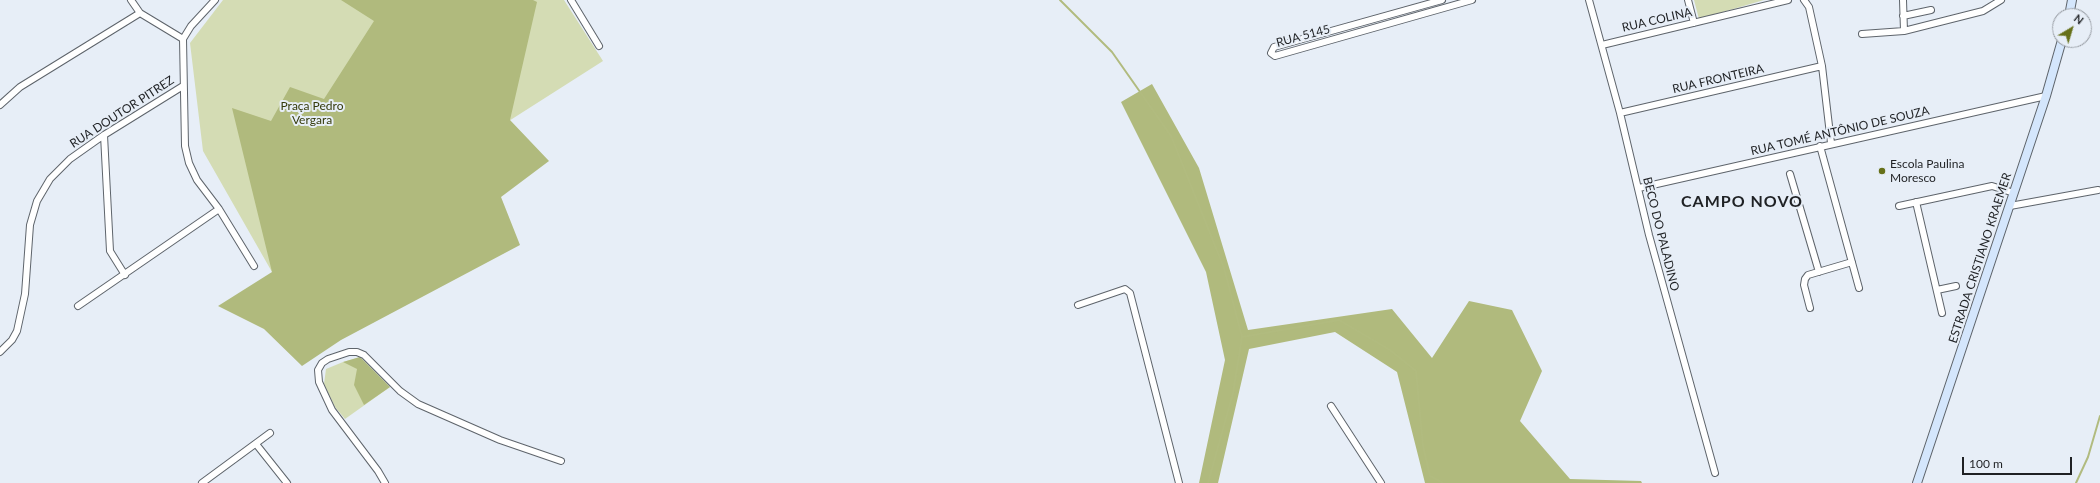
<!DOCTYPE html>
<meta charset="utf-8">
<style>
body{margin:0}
#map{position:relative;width:2100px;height:483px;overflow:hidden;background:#e7eef7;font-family:Lato,sans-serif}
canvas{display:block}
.north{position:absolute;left:2052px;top:8px;width:40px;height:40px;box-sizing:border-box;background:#e7eef7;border:1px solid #979ca3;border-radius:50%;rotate:38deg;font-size:11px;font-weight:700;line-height:16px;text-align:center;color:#1f2124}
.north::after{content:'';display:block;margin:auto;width:14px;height:18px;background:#667019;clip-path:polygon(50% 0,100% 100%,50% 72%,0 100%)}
.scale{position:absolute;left:1962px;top:457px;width:110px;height:18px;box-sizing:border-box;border:2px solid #1f2124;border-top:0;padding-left:5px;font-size:12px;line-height:14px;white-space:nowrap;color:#1f2124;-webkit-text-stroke:3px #e7eef7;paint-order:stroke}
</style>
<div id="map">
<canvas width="2100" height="483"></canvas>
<div class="north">N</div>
<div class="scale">100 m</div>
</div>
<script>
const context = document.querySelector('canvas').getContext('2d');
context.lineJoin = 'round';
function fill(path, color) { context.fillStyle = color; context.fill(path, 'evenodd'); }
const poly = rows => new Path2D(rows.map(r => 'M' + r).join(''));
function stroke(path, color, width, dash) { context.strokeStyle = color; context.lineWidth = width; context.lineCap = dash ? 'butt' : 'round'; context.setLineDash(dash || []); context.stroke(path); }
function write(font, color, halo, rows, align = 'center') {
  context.font = font + ' Lato,sans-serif'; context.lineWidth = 4; context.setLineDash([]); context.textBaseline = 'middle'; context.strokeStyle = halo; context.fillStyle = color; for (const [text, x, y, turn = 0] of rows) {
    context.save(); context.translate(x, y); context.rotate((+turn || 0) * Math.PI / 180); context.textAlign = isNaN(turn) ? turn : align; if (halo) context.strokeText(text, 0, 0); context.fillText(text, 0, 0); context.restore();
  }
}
const green = poly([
 [223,0,564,0,603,61,272,272,203,151,190,43],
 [1694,0,1764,0,1699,19],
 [360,357,390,387,345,419,335,407,324,384,326,369,343,362]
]);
const forest = poly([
 [341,0,533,0,537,2,510,120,549,161,501,197,520,245,341,340,302,366,264,329,218,306,272,272,232,108,271,121,290,87,324,99,374,21],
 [1152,84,1199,168,1248,330,1392,309,1432,358,1469,301,1512,310,1542,371,1520,421,1570,479,1641,481,1642,483,1425,483,1397,372,1335,332,1249,349,1218,483,1199,483,1225,360,1206,272,1121,102],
 [360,357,390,387,364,405,354,385,357,369,343,362]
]);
const stream = poly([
 [1060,0,1112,52,1171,136,1224,268,1242,337,1233,393,1208,483],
 [1242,337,1339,320,1390,350,1416,371,1423,446,1430,476,1443,483],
 [2076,483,2088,457,2100,416]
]);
const minor = poly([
 [131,0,140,13],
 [215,0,191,26,183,39,185,146,189,163,197,180,219,209,254,266],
 [571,0,599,46],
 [1442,0,1274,47,1271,53,1275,56,1472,0],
 [1589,0,1620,113,1649,235,1715,473],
 [1688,0,1694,23],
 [1804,0,1809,7,1822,66,1831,143],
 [1903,0,1904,31],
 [1903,16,1931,10],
 [1862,34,1904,31,1983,11,2001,0],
 [1602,45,1788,0],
 [0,105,20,87,140,13,183,39],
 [1620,113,1822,66],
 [104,135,110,251,125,275],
 [1820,146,1859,288],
 [1790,174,1819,272],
 [1639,188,2046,96],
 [1916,202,1942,313],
 [1899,206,1992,186,2014,193],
 [2010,206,2098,190],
 [1937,290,1956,286],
 [1078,305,1125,289,1130,293,1179,483],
 [78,306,219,209],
 [1810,308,1804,285,1805,279,1808,275,1852,262],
 [0,352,12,340,17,331,25,294,30,225,37,201,50,179,70,159,104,135,183,86],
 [1331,406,1381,483],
 [256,444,287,483],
 [202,483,270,433],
 [385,483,378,471,332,410,319,382,318,370,322,363,328,359,349,352,357,352,364,355,400,391,418,404,500,440,561,461]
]);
const secondary = poly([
 [2069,16,2072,0],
 [1917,483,2046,96,2062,40]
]);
const markers = [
 [1882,171,4,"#667019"]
];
const streetNames = [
 ["RUA COLINA",1657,20,-13],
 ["RUA 5145",1303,36,-15],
 ["RUA FRONTEIRA",1718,79,-13],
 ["RUA DOUTOR PITREZ",122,112,-33],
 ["RUA TOMÉ ANTÔNIO DE SOUZA",1840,131,-13],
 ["BECO DO PALADINO",1661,234,76],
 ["ESTRADA CRISTIANO KRAEMER",1980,258,-72]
];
const parkNames = [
 ["Praça Pedro",312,106],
 ["Vergara",312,120]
];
const poiNames = [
 ["Escola Paulina",1890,164],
 ["Moresco",1890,178]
];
const districtNames = [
 ["CAMPO NOVO",1742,202]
];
fill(green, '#d4dcb4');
fill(forest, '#b0ba7d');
stroke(stream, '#b1bb7f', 2);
stroke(minor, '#5e646b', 8);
stroke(secondary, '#5e646b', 10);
stroke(minor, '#fff', 6);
stroke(secondary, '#d4e6fc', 8);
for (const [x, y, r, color] of markers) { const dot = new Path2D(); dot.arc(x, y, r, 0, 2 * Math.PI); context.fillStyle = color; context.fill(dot); stroke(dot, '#e7eef7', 1.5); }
write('12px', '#1f2124', '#e7eef7', streetNames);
write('12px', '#353b0c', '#e7eef7', parkNames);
write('12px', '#1f2124', '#e7eef7', poiNames, 'left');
context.letterSpacing = '1px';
write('bold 16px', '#1f2124', '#e7eef7', districtNames);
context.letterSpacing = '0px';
</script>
